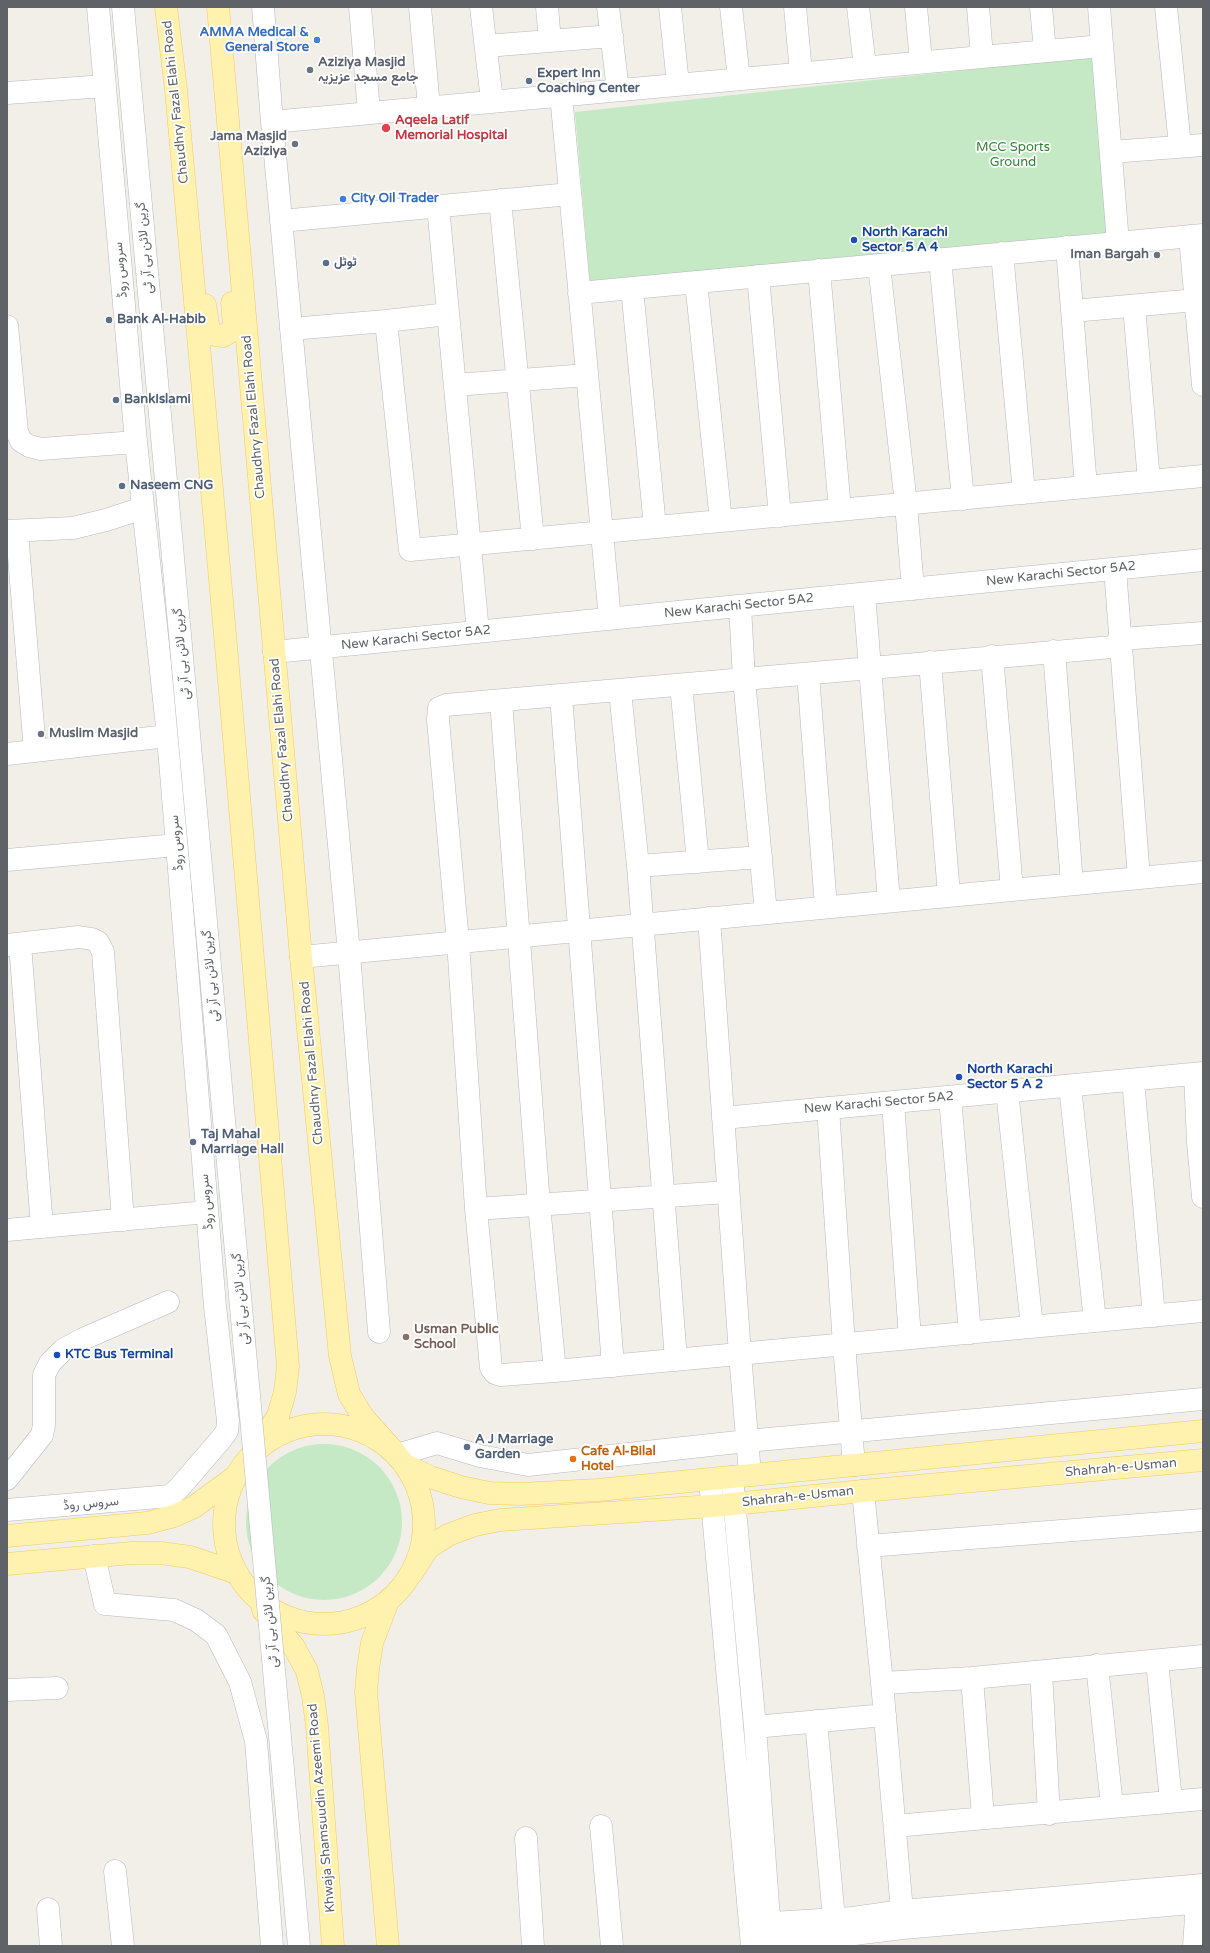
<!DOCTYPE html>
<meta charset="utf-8">
<style>
body{margin:0}
#map{position:relative;width:1210px;height:1953px;overflow:hidden;background:#f1efe8;font-family:"Varela Round",sans-serif}
canvas{display:block}
.frame{position:absolute;inset:0;border:8px solid #5f6368;pointer-events:none}
</style>
<div id="map">
<canvas width="1210" height="1953"></canvas>
<div class="frame"></div>
</div>
<script>
const context = document.querySelector('canvas').getContext('2d');
context.lineJoin = 'round';
function fill(path, color) { context.fillStyle = color; context.fill(path, 'evenodd'); }
const poly = rows => new Path2D(rows.map(r => 'M' + r).join(''));
function stroke(path, color, width, dash) { context.strokeStyle = color; context.lineWidth = width; context.lineCap = dash ? 'butt' : 'round'; context.setLineDash(dash || []); context.stroke(path); }
function write(font, color, halo, rows, align = 'center') {
  context.font = font + ' "Varela Round",Vazirmatn,sans-serif'; context.lineWidth = 3.5; context.setLineDash([]); context.textBaseline = 'middle'; context.strokeStyle = halo; context.fillStyle = color; for (const [text, x, y, turn = 0] of rows) {
    context.save(); context.translate(x, y); context.rotate((+turn || 0) * Math.PI / 180); context.textAlign = isNaN(turn) ? turn : align; if (halo) context.strokeText(text, 0, 0); context.fillText(text, 0, 0); context.restore();
  }
}
const green = poly([
 [1097,56,1113,238,590,283,575,112],
 '246 1522a78 78 0 1 1 156 0a78 78 0 1 1-156 0Z'
]);
const minor = poly([
 [263,7,272,122,349,953,379,1332],
 [360,7,369,112],
 [420,7,429,107],
 [481,7,492,101],
 [547,7,550,41],
 [608,7,618,90],
 [670,7,678,84],
 [731,7,739,79],
 [795,7,801,73],
 [858,7,865,67],
 [916,7,921,62],
 [978,7,982,57],
 [1041,7,1045,51],
 [1099,7,1118,243],
 [1166,7,1180,146],
 [486,46,612,36],
 [7,93,105,86],
 [561,95,610,619],
 [272,122,1102,46],
 [1111,152,1203,145],
 [500,200,533,539],
 [438,206,478,632],
 [281,221,570,194],
 [1190,236,1203,385],
 [1067,247,1086,487],
 [1002,253,1024,493],
 [940,259,963,499],
 [879,265,906,504,913,589],
 [819,270,840,510],
 [758,276,780,516],
 [696,282,721,521],
 [632,288,655,527],
 [579,293,1203,235],
 [1134,306,1149,481],
 [1073,311,1196,300],
 [386,321,448,314],
 [7,326,17,432,21,441,29,446,41,449,136,442],
 [291,329,386,321,410,550,1203,476],
 [455,385,587,375],
 [7,531,73,528,106,520,143,508],
 [17,532,35,751],
 [1115,569,1139,878],
 [864,594,889,901],
 [740,606,744,679,766,913],
 [1203,633,1121,639,1112,647,446,705,439,708,438,720,458,942,476,1209,491,1368,495,1373,501,1375,555,1371,1203,1311],
 [1054,651,1072,884],
 [274,652,1203,560],
 [992,656,1012,890],
 [930,662,949,895],
 [808,674,826,907],
 [681,685,698,862],
 [620,691,638,866,676,1360],
 [561,696,613,1366],
 [501,701,539,1205,555,1371],
 [7,754,168,736],
 [7,860,177,845],
 [638,866,761,857],
 [709,918,740,1354,750,1474],
 [20,944,42,1227],
 [7,945,79,937,92,939,98,942,103,952,123,1220],
 [301,957,1203,872],
 [1195,1074,1198,1142,1203,1197],
 [1133,1080,1154,1316],
 [1070,1086,1095,1321],
 [1007,1091,1032,1327],
 [950,1097,970,1333],
 [893,1102,910,1338],
 [828,1108,844,1345,854,1465],
 [723,1118,1203,1073],
 [476,1209,728,1192],
 [7,1230,207,1212],
 [397,1455,437,1443,480,1456,528,1465,747,1441,1203,1399],
 [732,1477,755,1727,771,1946],
 [7,1479,42,1435,44,1425,44,1375,50,1363,63,1350,83,1339,168,1302],
 [710,1480,752,1946],
 [863,1491,882,1683],
 [7,1510,170,1496,179,1488,222,1438,227,1431,228,1421,215,1306,168,736,136,442,98,7],
 [868,1546,1203,1520],
 [94,1556,105,1604,174,1610,196,1620,216,1635,240,1682,256,1741,272,1946],
 [1157,1661,1171,1801],
 [1097,1665,1112,1806],
 [1041,1672,1049,1814],
 [972,1678,983,1817],
 [7,1690,57,1688],
 [816,1721,834,1919],
 [755,1727,885,1715],
 [601,1826,612,1946],
 [895,1826,1203,1799],
 [526,1838,533,1946],
 [115,1871,123,1946],
 [48,1909,51,1946],
 [902,1911,882,1683,972,1678,1203,1656],
 [756,1924,853,1918,902,1911,1203,1885],
 [786,1935,854,1934,903,1928,1203,1902],
 [1194,1946,1197,1902]
]);
const major = poly([
 [166,7,176,90,227,657,288,1366,285,1392,278,1416,252,1455],
 [218,7,301,957,340,1356,349,1394,363,1417,397,1455],
 [205,305,209,330,215,335,223,336,230,332,234,325,232,303],
 '224 1524a100 100 0 1 1 200 0a100 100 0 1 1-200 0Z',
 [405,1465,430,1477,461,1487,489,1493,520,1494,598,1490,1203,1431],
 [7,1536,147,1523,174,1516,194,1507,236,1476],
 [7,1564,132,1553,161,1553,190,1557,237,1573],
 [412,1573,428,1548,448,1535,475,1525,500,1520,713,1506,863,1491,1203,1460],
 [263,1610,294,1647,307,1671,313,1696,317,1726,333,1946],
 [388,1946,366,1692,368,1669,372,1643,388,1601]
]);
const minorBridge = poly([
 [123,7,299,1946]
]);
const markers = [
 [317,40,4,"#3f7fe0"],
 [310,70,4,"#6b7280"],
 [529,81,4,"#5c6f8a"],
 [386,128,5,"#e0444e"],
 [295,144,4,"#6b7280"],
 [343,199,4,"#3f7fe0"],
 [854,240,4,"#1a4fb4"],
 [1157,255,4,"#6b7280"],
 [326,263,4,"#5c6f8a"],
 [109,320,4,"#5c6f8a"],
 [116,400,4,"#5c6f8a"],
 [122,486,4,"#5c6f8a"],
 [41,734,4,"#6b7280"],
 [959,1077,4,"#1a4fb4"],
 [193,1142,4,"#5c6f8a"],
 [406,1337,4,"#8d6e63"],
 [57,1355,4,"#1a4fb4"],
 [467,1447,4,"#5c6f8a"],
 [573,1459,4,"#e8710a"]
];
const shopNames = [
 ["AMMA Medical &",309,33],
 ["General Store",309,48],
 ["City Oil Trader",351,199,"left"]
];
const worshipNames = [
 ["Aziziya Masjid",318,63],
 ["جامع مسجد عزیزیہ",318,78],
 ["Jama Masjid",287,137,"right"],
 ["Aziziya",287,152,"right"],
 ["Iman Bargah",1149,255,"right"],
 ["Muslim Masjid",49,734]
];
const serviceNames = [
 ["Expert Inn",537,74],
 ["Coaching Center",537,89],
 ["ٹوٹل",334,263],
 ["Bank Al-Habib",117,320],
 ["BankIslami",124,400],
 ["Naseem CNG",130,486],
 ["Taj Mahal",201,1135],
 ["Marriage Hall",201,1150],
 ["A J Marriage",475,1440],
 ["Garden",475,1455]
];
const streetNames = [
 ["Chaudhry Fazal Elahi Road",176,102,-96],
 ["گرین لائن بی آر ٹی",145,248,-95],
 ["سروس روڈ",121,270,-95],
 ["Chaudhry Fazal Elahi Road",254,417,-95],
 ["New Karachi Sector 5A2",1061,574,-6],
 ["New Karachi Sector 5A2",739,606,-6],
 ["New Karachi Sector 5A2",416,638,-6],
 ["گرین لائن بی آر ٹی",182,654,-95],
 ["Chaudhry Fazal Elahi Road",282,740,-95],
 ["سروس روڈ",177,843,-95],
 ["گرین لائن بی آر ٹی",211,976,-95],
 ["Chaudhry Fazal Elahi Road",312,1063,-95],
 ["New Karachi Sector 5A2",879,1103,-5],
 ["سروس روڈ",207,1202,-95],
 ["گرین لائن بی آر ٹی",241,1299,-95],
 ["Shahrah-e-Usman",1121,1468,-5],
 ["Shahrah-e-Usman",798,1497,-6],
 ["سروس روڈ",91,1504,-5],
 ["گرین لائن بی آر ٹی",270,1622,-95],
 ["Khwaja Shamsuudin Azeemi Road",322,1808,-95]
];
const healthNames = [
 ["Aqeela Latif",395,121],
 ["Memorial Hospital",395,136]
];
const parkNames = [
 ["MCC Sports",1013,148],
 ["Ground",1013,163]
];
const transitNames = [
 ["North Karachi",862,233],
 ["Sector 5 A 4",862,248],
 ["North Karachi",967,1070],
 ["Sector 5 A 2",967,1085],
 ["KTC Bus Terminal",65,1355]
];
const educationNames = [
 ["Usman Public",414,1330],
 ["School",414,1345]
];
const foodNames = [
 ["Cafe Al-Bilal",581,1452],
 ["Hotel",581,1467]
];
fill(green, '#c5e8c5');
stroke(minor, '#b5b8bc', 23);
stroke(major, '#f2c960', 23);
stroke(minor, '#fff', 22);
stroke(major, '#fff2af', 22);
stroke(minorBridge, '#b5b8bc', 23, []);
stroke(minorBridge, '#fff', 22);
for (const [x, y, r, color] of markers) { const dot = new Path2D(); dot.arc(x, y, r, 0, 2 * Math.PI); context.fillStyle = color; context.fill(dot); stroke(dot, '#fff', 1.5); }
write('bold 13px', '#366cbe', '#fff', shopNames, 'right');
write('bold 13px', '#5b616d', '#fff', worshipNames, 'left');
write('bold 13px', '#4e5e75', '#fff', serviceNames, 'left');
write('13px', '#5f6368', '#fff', streetNames);
write('bold 13px', '#be3a42', '#fff', healthNames, 'left');
write('13px', '#348238', '#fff', parkNames);
write('bold 13px', '#164399', '#fff', transitNames, 'left');
write('bold 13px', '#785e54', '#fff', educationNames, 'left');
write('bold 13px', '#c56008', '#fff', foodNames, 'left');
</script>
